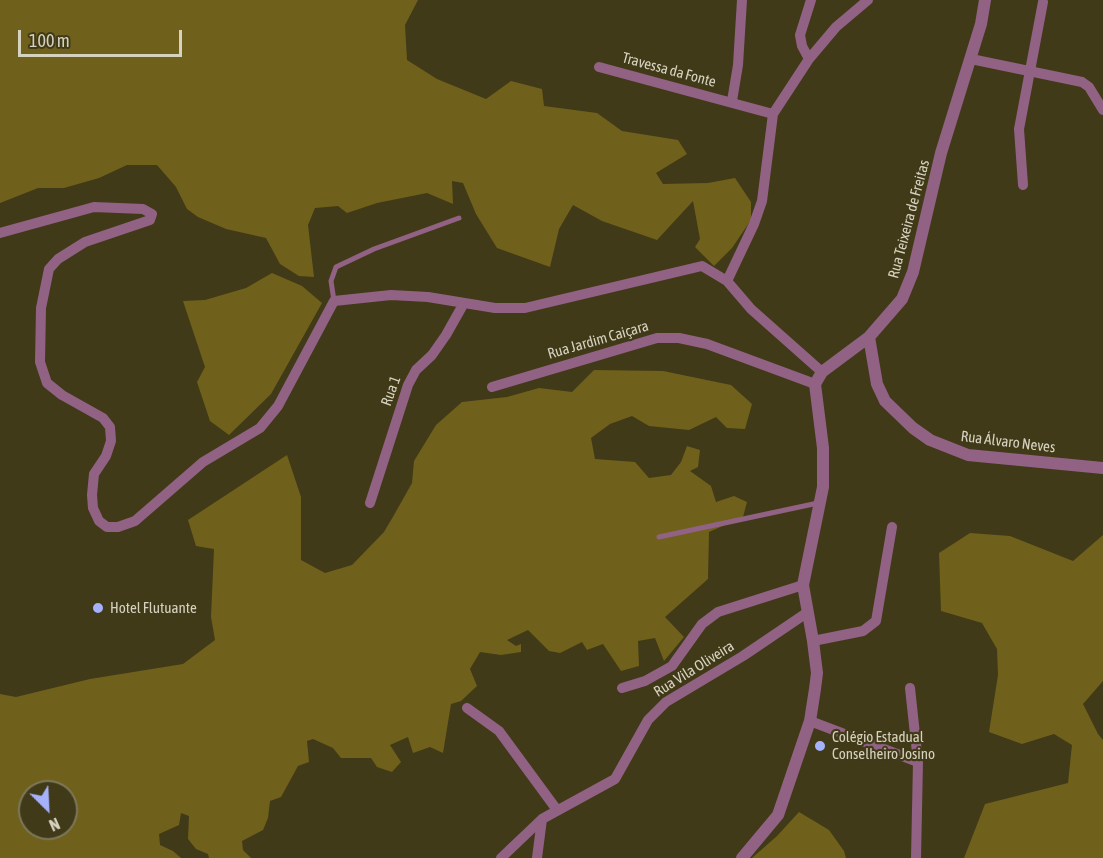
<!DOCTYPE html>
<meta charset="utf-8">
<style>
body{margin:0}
#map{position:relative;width:1103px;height:858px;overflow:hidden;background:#413a18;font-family:"Asap Condensed",sans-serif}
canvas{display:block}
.north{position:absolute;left:18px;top:780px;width:60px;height:60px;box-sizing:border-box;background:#413a18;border:2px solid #7d775b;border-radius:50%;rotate:156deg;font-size:16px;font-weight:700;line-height:24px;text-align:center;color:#d6d2c0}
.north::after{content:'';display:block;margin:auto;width:21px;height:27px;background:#a6b1fc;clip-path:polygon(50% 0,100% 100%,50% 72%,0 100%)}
.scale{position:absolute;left:18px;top:30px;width:164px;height:27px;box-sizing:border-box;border:3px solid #d6d2c0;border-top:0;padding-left:8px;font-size:18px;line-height:21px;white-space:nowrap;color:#d6d2c0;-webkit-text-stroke:4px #413a18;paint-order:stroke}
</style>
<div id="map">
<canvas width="1103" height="858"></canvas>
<div class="north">N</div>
<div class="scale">100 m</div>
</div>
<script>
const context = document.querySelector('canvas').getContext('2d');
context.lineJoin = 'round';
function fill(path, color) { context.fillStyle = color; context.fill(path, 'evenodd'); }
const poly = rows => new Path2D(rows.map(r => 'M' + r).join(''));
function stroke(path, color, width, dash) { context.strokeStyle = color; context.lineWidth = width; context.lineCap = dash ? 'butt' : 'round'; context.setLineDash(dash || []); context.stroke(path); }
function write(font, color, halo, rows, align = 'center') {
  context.font = font + ' "Asap Condensed",sans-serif'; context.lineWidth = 4.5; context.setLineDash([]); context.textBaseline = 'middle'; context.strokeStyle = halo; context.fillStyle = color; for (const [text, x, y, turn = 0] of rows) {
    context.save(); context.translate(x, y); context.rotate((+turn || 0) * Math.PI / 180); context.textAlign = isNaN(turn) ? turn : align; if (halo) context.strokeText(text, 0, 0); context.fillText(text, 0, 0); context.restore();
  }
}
const green = poly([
 [0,0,418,0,405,25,407,60,437,79,486,99,511,81,542,89,544,106,597,113,622,131,678,140,687,154,656,173,663,184,708,183,735,178,751,202,751,220,732,248,714,266,695,247,700,239,693,201,657,240,602,221,573,205,559,229,550,267,497,248,476,214,463,183,452,181,453,204,427,193,377,203,347,213,338,206,315,208,308,225,314,277,299,276,280,264,266,238,226,229,198,217,187,209,176,187,157,165,127,165,99,178,64,188,38,188,0,203],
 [272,273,302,286,322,303,271,394,229,435,210,421,197,382,205,367,183,301,205,300,246,288],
 [594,370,663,371,731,385,752,404,745,429,727,428,716,417,689,430,649,426,632,416,610,424,591,438,595,459,635,462,649,478,671,475,681,462,687,446,700,450,698,467,690,471,711,486,716,502,734,496,747,502,743,517,709,532,708,579,665,617,684,637,664,661,655,638,638,641,639,666,621,671,603,644,587,650,582,642,560,653,549,651,528,630,507,640,516,646,521,644,521,652,501,655,480,652,470,669,477,686,461,701,451,704,443,753,430,747,413,753,408,737,390,745,401,762,392,772,377,767,371,758,341,758,333,748,313,739,307,741,309,762,298,766,281,797,270,801,268,818,263,830,242,841,243,850,251,858,209,858,208,854,196,849,188,839,189,816,181,813,179,825,159,834,160,845,173,851,181,858,0,858,0,694,16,697,90,679,183,664,215,640,211,617,214,549,196,546,188,520,287,455,301,497,301,560,325,573,352,565,384,532,394,515,412,483,414,461,436,425,462,402,507,397,539,388,572,392],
 [30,792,66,792,66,828,30,828],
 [970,533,1010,536,1073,561,1103,535,1103,681,1083,704,1098,734,1103,740,1103,858,964,858,985,804,1068,783,1072,745,1054,734,1022,744,989,732,998,675,997,649,982,623,941,611,939,553],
 [799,812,829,830,844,851,846,858,752,858,777,836]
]);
const service = poly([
 [334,301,331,281,336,267,374,249,459,218],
 [659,537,818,503]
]);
const minor = poly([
 [809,59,802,46,800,35,811,0],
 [971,59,1082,82,1089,87,1103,110],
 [599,67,773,114],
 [732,101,738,65,742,0],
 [1023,185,1019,129,1043,2],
 [0,233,94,207,143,209,152,214,150,220,85,242,58,259,49,269,41,308,40,362,47,383,62,395,103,418,110,427,111,441,106,456,94,474,92,495,93,508,99,521,107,527,118,527,135,521,203,462,260,428,278,406,334,301,391,295,428,297,495,308,525,308,702,266,727,281,751,309,822,372],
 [727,281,754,224,762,201,773,114,809,59,836,27,868,0],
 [492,387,657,338,679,338,707,344,815,384],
 [370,503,408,385,416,370,432,355,446,335,464,303],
 [813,641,863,631,876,621,892,527],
 [622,688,645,681,672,666,702,624,718,612,803,585],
 [910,688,918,762,916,858],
 [467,708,499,731,557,810],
 [810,721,918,762],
 [501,858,542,819,615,779,648,720,666,702,743,656,808,612],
 [537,858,542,819]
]);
const tertiary = poly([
 [869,337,877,384,885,401,913,428,930,440,968,455,1103,468],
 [742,858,778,815,810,721,815,689,817,673,813,641,803,585,823,487,823,448,815,384,822,372,869,337,902,299,913,272,941,153,981,24,985,0]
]);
const markers = [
 [98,608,6,"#a6b1fc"],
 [820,746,6,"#a6b1fc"]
];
const streetNames = [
 ["Travessa da Fonte",669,70,15],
 ["Rua Teixeira de Freitas",909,219,-75],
 ["Rua Jardim Caiçara",598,340,-16],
 ["Rua 1",391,391,-70],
 ["Rua Álvaro Neves",1008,442,7],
 ["Rua Vila Oliveira",694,669,-32]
];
const poiNames = [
 ["Hotel Flutuante",110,608],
 ["Colégio Estadual",832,737],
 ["Conselheiro Josino",832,754]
];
fill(green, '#6f611b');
stroke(service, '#926285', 5);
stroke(minor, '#926285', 10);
stroke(tertiary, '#926285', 12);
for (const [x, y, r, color] of markers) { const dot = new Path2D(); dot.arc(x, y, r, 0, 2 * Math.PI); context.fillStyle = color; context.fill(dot); stroke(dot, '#413a18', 2); }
write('15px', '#d6d2c0', '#413a18', streetNames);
write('15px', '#d6d2c0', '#413a18', poiNames, 'left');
</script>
